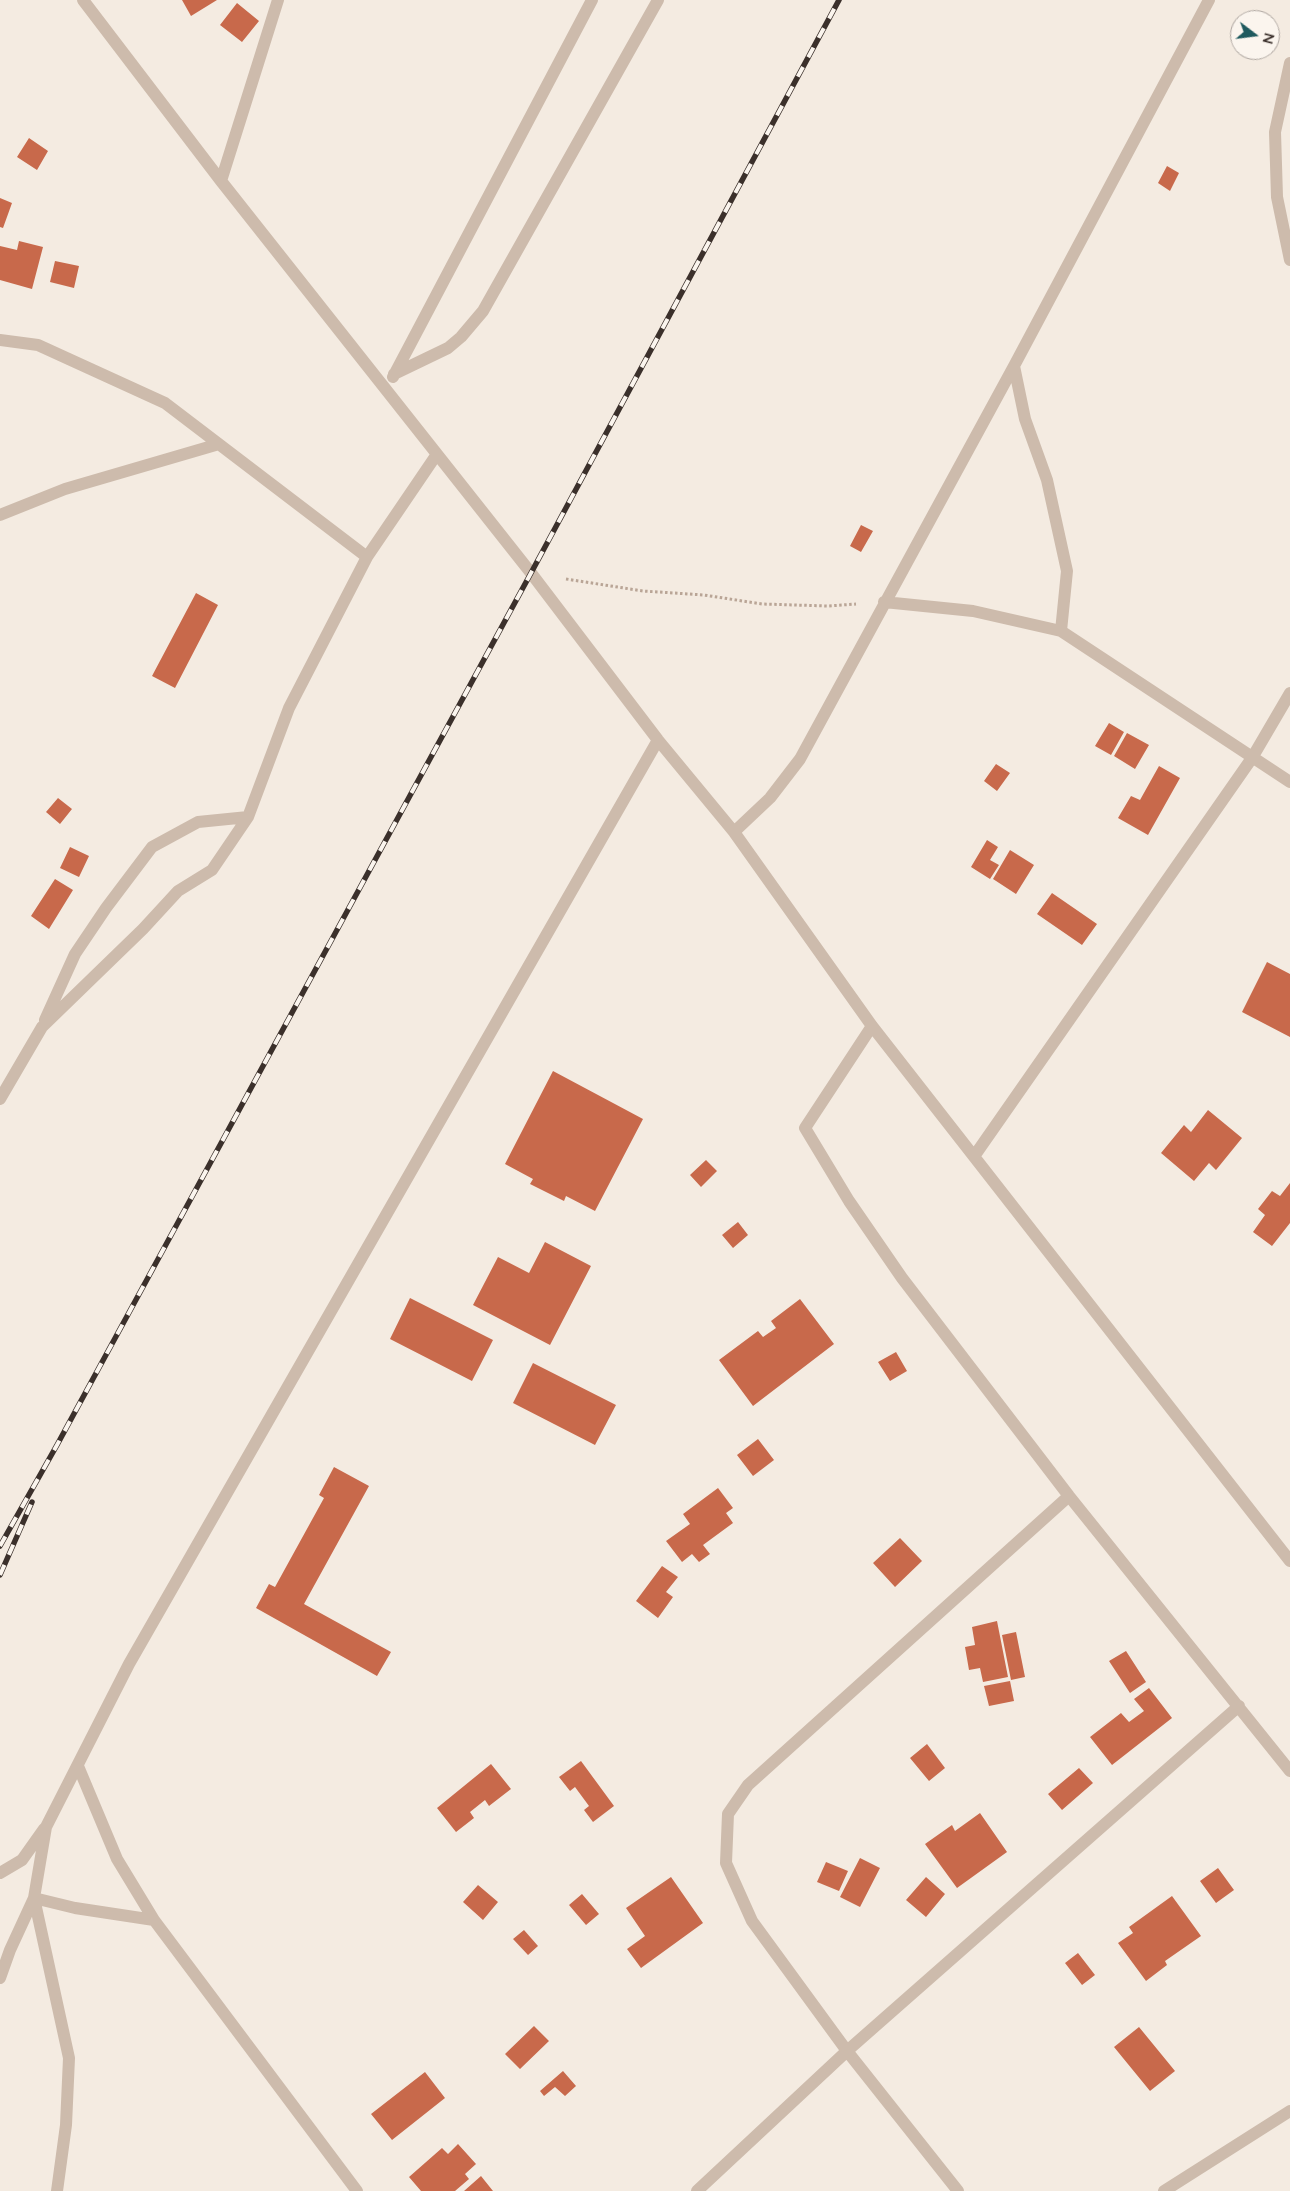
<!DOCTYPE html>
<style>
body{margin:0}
#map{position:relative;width:1290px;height:2191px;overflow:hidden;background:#f4ebe1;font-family:Lato,sans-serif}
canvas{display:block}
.north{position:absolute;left:1230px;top:10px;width:50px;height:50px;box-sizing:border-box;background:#fbf5ee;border:1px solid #aea6a0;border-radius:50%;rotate:105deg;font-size:14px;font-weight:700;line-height:20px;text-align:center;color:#3b302b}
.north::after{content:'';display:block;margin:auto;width:18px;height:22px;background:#1f5a5e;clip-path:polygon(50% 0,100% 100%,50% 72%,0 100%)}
</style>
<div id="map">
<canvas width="1290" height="2191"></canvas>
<div class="north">N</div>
</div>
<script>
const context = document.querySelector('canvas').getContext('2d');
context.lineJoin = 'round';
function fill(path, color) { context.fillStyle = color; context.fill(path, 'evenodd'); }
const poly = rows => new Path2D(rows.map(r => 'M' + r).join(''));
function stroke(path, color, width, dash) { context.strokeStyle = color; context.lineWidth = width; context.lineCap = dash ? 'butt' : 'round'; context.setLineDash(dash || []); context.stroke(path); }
const building = poly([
 [182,0,217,0,191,16],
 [237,3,259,21,242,42,220,25],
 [29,138,48,151,37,170,17,157],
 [1167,166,1179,173,1170,191,1158,183],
 [0,198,12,203,3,228,0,227],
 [19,241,43,247,32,289,0,280,0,246,17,250],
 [55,261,79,266,74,288,50,282],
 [861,525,873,531,861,552,850,546],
 [196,593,218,605,175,688,152,676],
 [1109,723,1124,732,1111,755,1095,746],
 [1127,733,1149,745,1135,769,1114,756],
 [996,764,1010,773,997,791,984,781],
 [1159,766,1180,778,1148,835,1118,818,1131,796,1140,800],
 [58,798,72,809,60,824,46,812],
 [987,840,998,847,990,860,999,865,990,879,971,867],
 [70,847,89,856,79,877,60,868],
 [1010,850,1034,865,1016,894,993,879],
 [55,879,73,890,49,929,31,916],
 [1052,893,1097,924,1082,945,1037,914],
 [1267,962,1290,974,1290,1037,1242,1012],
 [553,1071,643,1119,595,1211,566,1196,564,1201,530,1184,533,1179,505,1164],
 [1208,1110,1242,1138,1216,1170,1209,1163,1194,1181,1161,1153,1184,1125,1191,1132],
 [706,1160,717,1171,701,1187,690,1175],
 [1290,1183,1290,1223,1272,1246,1253,1232,1265,1215,1258,1209,1272,1191,1280,1196],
 [738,1222,748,1235,733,1248,722,1235],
 [545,1242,591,1266,550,1345,473,1305,498,1257,529,1273],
 [410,1298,493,1340,472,1381,390,1339],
 [800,1299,834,1344,753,1406,719,1360,758,1331,763,1337,776,1328,771,1321],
 [896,1352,907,1371,890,1381,878,1362],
 [533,1363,616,1405,595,1445,513,1403],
 [758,1439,774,1460,753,1476,737,1455],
 [334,1467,369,1486,304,1604,391,1652,377,1676,256,1608,269,1584,275,1587,324,1498,319,1495],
 [718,1488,733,1508,726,1513,733,1523,703,1545,710,1554,699,1562,692,1554,682,1562,666,1541,690,1524,683,1514],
 [900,1538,922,1561,895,1587,873,1563],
 [662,1566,678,1577,666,1592,673,1597,658,1618,636,1601],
 [997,1621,1008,1677,983,1682,980,1668,969,1670,965,1647,975,1645,972,1627],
 [1016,1632,1025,1677,1011,1680,1002,1635],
 [1126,1651,1146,1682,1130,1693,1109,1661],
 [1010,1681,1014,1701,989,1706,984,1686],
 [1149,1688,1172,1718,1112,1765,1090,1737,1121,1713,1129,1722,1144,1711,1134,1699],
 [927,1744,945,1768,929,1781,910,1758],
 [581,1761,614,1806,593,1822,584,1810,589,1806,575,1787,570,1791,559,1777],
 [491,1764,511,1789,489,1806,485,1800,470,1812,474,1818,456,1832,437,1808],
 [1079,1768,1093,1783,1062,1810,1048,1794],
 [980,1813,1007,1852,957,1888,925,1844,952,1825,955,1831],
 [860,1858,880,1868,860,1907,840,1897],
 [826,1862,848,1871,839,1891,817,1882],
 [1218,1868,1234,1890,1216,1903,1200,1881],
 [671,1877,703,1923,641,1968,627,1949,645,1936,626,1908],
 [926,1877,945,1894,926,1917,906,1900],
 [478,1885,498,1902,483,1920,463,1902],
 [582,1894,599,1914,586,1925,569,1905],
 [1172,1896,1201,1936,1165,1961,1167,1965,1146,1981,1118,1943,1133,1933,1129,1927],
 [524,1930,538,1946,528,1955,513,1939],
 [1078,1953,1095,1975,1082,1985,1065,1963],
 [534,2026,549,2041,520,2069,505,2054],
 [1139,2027,1175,2071,1150,2091,1114,2047],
 [563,2071,576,2086,565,2096,555,2087,544,2096,540,2091],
 [425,2072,445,2098,392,2140,371,2114],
 [458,2144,476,2164,465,2174,469,2179,455,2191,421,2191,409,2177,442,2148,448,2154],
 [481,2176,493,2191,464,2191]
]);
const path = poly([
 [566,579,643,591,704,595,762,604,828,606,856,604]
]);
const minor = poly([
 [83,0,221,181,531,573,658,740,734,832,872,1026,1290,1561],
 [1290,63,1275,132,1277,197,1290,260],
 [221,181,278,0],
 [0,340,38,345,165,403,367,557,437,454],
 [1014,366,1025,419,1047,480,1067,571,1061,631],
 [394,374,448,348,461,337,483,311,658,0],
 [393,377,592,0],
 [0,515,65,489,219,444],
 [884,602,973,611,1061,631,1290,782],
 [734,832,770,798,800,759,1014,366,1209,0],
 [45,1020,75,954,106,908,152,847,198,822,248,817],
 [872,1026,805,1128,849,1201,902,1278,1069,1496,1290,1771],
 [0,1099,42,1027,143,929,178,891,212,870,248,817,289,708,367,557],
 [975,1155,1252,758,1290,693],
 [78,1766,117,1859,154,1920,357,2191],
 [0,1873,22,1860,44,1829],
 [0,1978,10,1950,34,1898,75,1908,154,1920],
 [57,2191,66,2125,69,2058,34,1898,46,1827,129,1664,658,740],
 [697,2191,847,2051,1239,1706],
 [958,2191,847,2051,752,1921,726,1863,728,1814,748,1785,1069,1496],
 [1164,2191,1290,2111]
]);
const rail = poly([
 [0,1546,57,1445,531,573,839,0],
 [0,1575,32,1502]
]);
fill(building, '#c8694b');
stroke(path, '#b9a596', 3, [2.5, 2.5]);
stroke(minor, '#cdbbac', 12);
stroke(rail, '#3b302b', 5.5);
stroke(rail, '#fbf5ee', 4, [11]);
</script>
